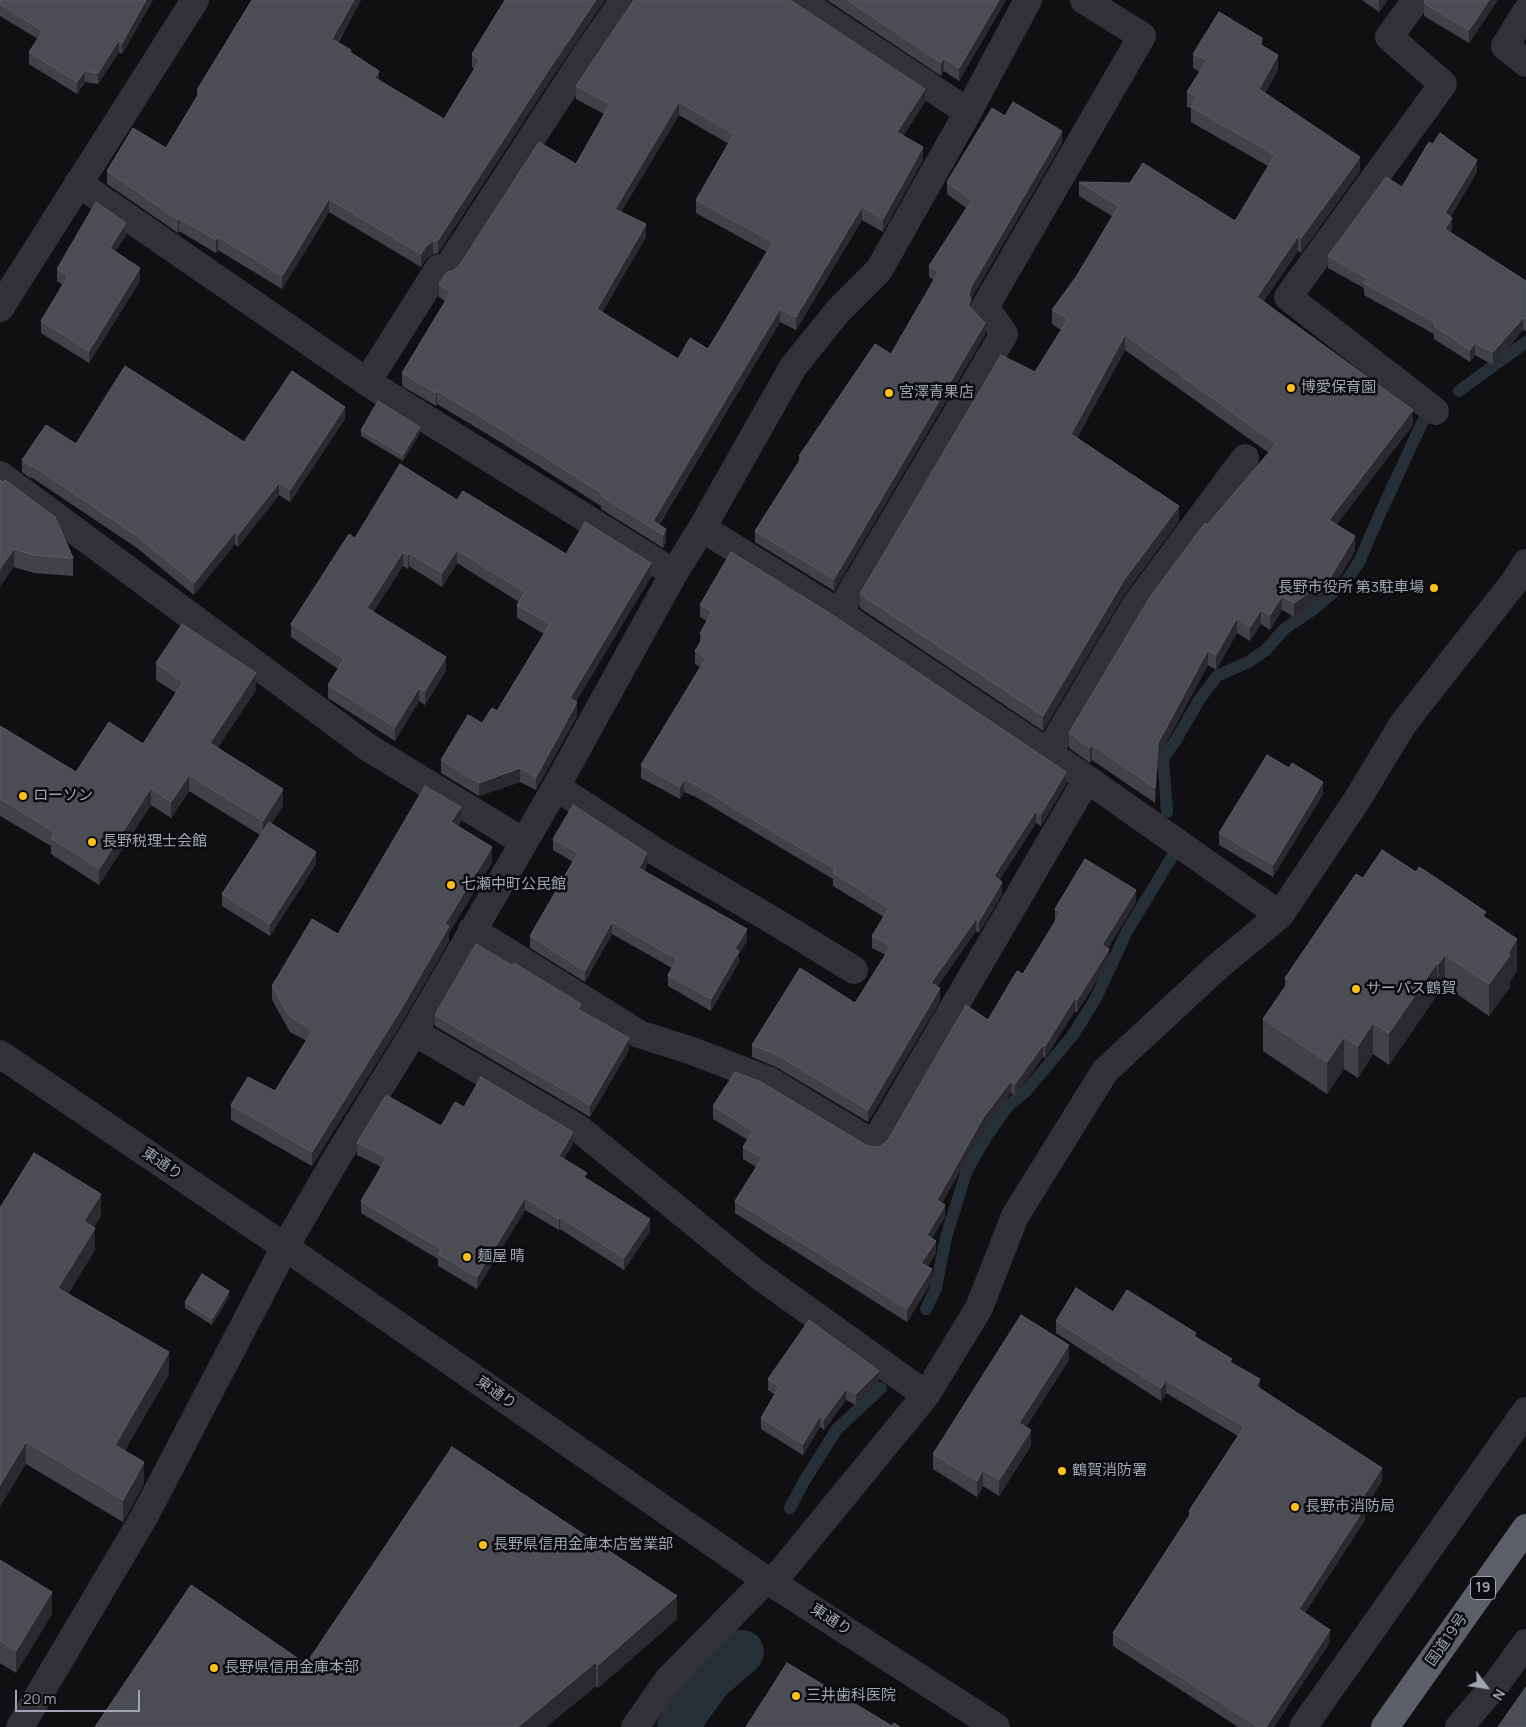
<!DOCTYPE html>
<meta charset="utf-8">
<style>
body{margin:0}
#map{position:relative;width:1526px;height:1727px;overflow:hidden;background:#101012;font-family:Manrope,sans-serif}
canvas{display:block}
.north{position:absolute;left:1461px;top:1662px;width:50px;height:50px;-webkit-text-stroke:4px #0b0b0d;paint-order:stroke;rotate:121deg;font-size:14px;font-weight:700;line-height:20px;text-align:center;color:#a0a5b4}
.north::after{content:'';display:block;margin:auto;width:18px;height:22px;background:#a0a5b4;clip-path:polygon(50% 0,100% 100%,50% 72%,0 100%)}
.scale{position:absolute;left:15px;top:1690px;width:125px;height:22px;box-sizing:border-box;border:2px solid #a0a5b4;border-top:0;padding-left:6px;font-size:15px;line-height:18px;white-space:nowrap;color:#a0a5b4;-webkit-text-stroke:4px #0b0b0d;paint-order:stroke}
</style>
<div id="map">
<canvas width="1526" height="1727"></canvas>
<div class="north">N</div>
<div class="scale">20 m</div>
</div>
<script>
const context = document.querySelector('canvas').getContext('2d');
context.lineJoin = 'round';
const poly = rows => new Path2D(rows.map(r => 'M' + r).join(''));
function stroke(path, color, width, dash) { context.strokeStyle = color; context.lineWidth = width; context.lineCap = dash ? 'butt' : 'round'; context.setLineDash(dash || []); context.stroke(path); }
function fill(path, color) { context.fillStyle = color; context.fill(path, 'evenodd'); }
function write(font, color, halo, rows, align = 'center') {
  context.font = font + ' Manrope,"Noto Sans JP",sans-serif'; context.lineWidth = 5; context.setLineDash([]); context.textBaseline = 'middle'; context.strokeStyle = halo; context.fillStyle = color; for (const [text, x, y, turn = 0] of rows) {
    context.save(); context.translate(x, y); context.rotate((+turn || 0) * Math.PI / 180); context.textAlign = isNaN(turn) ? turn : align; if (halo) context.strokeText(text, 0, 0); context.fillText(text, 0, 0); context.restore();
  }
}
const stream = poly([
 [1459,391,1526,342],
 [1167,812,1163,758,1176,740,1199,700,1217,676,1248,662,1266,650,1284,629,1314,609,1347,580,1359,562,1383,507,1423,421],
 [926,1309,936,1288,946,1237,967,1170,988,1134,1008,1106,1026,1091,1073,1035,1096,998,1127,931,1175,852],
 [790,1508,803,1483,837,1429,881,1388]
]);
const canal = poly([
 [679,1727,686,1713,709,1681,742,1652]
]);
const minor = poly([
 [799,0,968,112],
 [1416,0,1389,37,1443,84,1288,297,1435,411],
 [1526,12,1505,46,1526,63],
 [78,183,367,382,674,573],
 [0,308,195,0],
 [367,382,439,268,446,270,583,59,624,0],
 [0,475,369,748,524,842],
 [702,528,839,613,1087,779,1280,915],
 [839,613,1004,334,985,307,1142,36,1084,0],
 [1048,753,1137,603,1245,458],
 [556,787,658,853,779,924,854,970],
 [472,930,639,1034,692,1051,768,1080,874,1144,1087,779],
 [414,1032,578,1128,757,1274,926,1395],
 [0,1054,285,1247,766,1580,772,1583,996,1727],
 [772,1583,926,1395,979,1308,1015,1216,1105,1071,1216,968,1280,915,1357,800,1403,724,1515,581,1526,563],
 [20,1727,144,1517,285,1247,336,1159,414,1032,556,787,674,573,702,528,793,367,838,311,879,270,968,112,1028,0],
 [635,1727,668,1680,766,1580],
 [1303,1727,1526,1411],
 [1459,1727,1497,1683,1526,1643]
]);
const highway = poly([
 [1385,1727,1526,1528]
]);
const wall = poly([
 [0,0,153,0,122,54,119,52,98,84,85,82,77,94,29,64,29,52,38,39,0,16],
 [252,0,361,0,338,43,351,53,379,80,444,119,474,69,472,67,472,54,505,0,605,0,548,84,438,253,433,254,426,259,421,267,329,212,282,289,218,250,216,253,179,231,178,233,107,184,107,171,166,148,197,96,197,90],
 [827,0,1006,0,959,81,944,71,941,76],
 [1362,0,1388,0,1379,12],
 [1425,0,1498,0,1469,43,1424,16,1424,3],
 [1262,45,1278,70,1265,93,1360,171,1301,253,1298,251,1264,301,1413,425,1336,525,1355,551,1330,593,1294,617,1282,610,1270,630,1261,624,1250,641,1237,633,1216,670,1208,665,1158,758,1155,803,1092,760,1090,763,1069,748,1069,733,1207,525,1269,453,1125,350,1077,438,1179,521,1124,595,1043,731,860,608,860,594,1035,372,1061,330,1052,324,1052,310,1076,277,1112,216,1079,196,1079,182,1235,221,1268,166,1191,122,1191,108,1187,107,1187,92,1200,72,1193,68,1193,54],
 [576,86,925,102,903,136,923,160,883,232,862,220,796,330,780,322,659,525,666,542,663,548,601,509,601,506,502,443,437,404,436,406,402,386,402,373,445,301,439,297,439,284,452,271,576,164,604,114,576,99],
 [679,115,729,144,696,200,696,213,767,252,708,349,678,359,602,312,646,237,621,212],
 [1005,116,1062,143,971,299,971,307,985,335,834,591,755,542,755,531,799,462,799,456,891,354,934,280,929,277,929,266,966,208,947,194,947,182],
 [1477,172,1451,216,1452,230,1450,232,1526,281,1526,331,1523,330,1493,365,1475,355,1470,362,1434,339,1434,334,1364,295,1364,288,1328,268,1328,256,1402,187],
 [126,235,115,252,140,281,89,363,41,333,41,321,63,285,57,281,57,269],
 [345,419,290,502,279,495,238,547,235,544,194,595,137,548,31,477,31,479,22,472,22,460,76,444,244,442],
 [361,430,420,433,403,461,361,436],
 [0,480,73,558,73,576,34,573,14,567],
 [457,500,566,554,651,577,576,701,577,716,536,790,520,782,479,796,441,773,441,760,482,723,497,711,544,634,517,618,517,605,519,602,457,563,442,587,409,566,408,569,403,566,373,612,446,671,425,705,419,701,395,741,328,698,328,685,338,669,291,637,291,624,355,538],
 [700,605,1066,784,1041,826,1036,823,999,880,1002,894,979,933,976,931,937,987,940,1001,868,1122,776,1067,752,1057,752,1045,855,1003,886,955,872,948,872,936,884,917,833,886,833,879,696,797,684,792,680,799,641,778,641,765,700,667,695,664,695,651,700,644,700,633,707,621,700,617],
 [156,663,256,690,217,748,283,806,271,824,316,864,270,936,222,906,222,894,260,835,189,791,171,818,151,805,99,885,51,854,51,846,0,816,0,726,76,772,143,744,176,693,156,680],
 [1323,794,1273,877,1219,845,1219,833],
 [461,822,458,826,492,862,449,933,449,941,401,1024,312,1166,231,1120,231,1105,275,1091,307,1041,290,1032,272,1000,272,986,338,934],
 [553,839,647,865,644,871,747,941,739,954,739,962,711,1011,668,986,668,975,672,968,612,934,585,982,530,948,530,936,573,862,553,850],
 [1363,878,1486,918,1517,971,1510,981,1510,987,1489,1016,1445,986,1438,996,1437,995,1389,1065,1373,1054,1358,1078,1344,1069,1327,1094,1263,1051,1263,1019,1285,987,1285,978],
 [1136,902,1108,948,1109,961,1077,1012,1075,1011,1045,1058,1043,1057,1015,1096,1011,1093,983,1130,942,1203,945,1217,932,1238,936,1253,927,1267,932,1281,907,1322,735,1213,735,1201,756,1167,743,1159,743,1147,748,1140,713,1119,713,1106,873,1147,881,1146,888,1140,988,1020,1023,974,1055,921,1055,909],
 [581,1010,629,1050,590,1117,435,1026,435,1015],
 [464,1107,573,1144,564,1159,587,1179,650,1231,624,1270,560,1229,559,1230,525,1210,477,1289,438,1266,438,1259,361,1213,361,1201,381,1167,357,1155,357,1143,441,1126],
 [0,1208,101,1216,94,1227,95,1250,68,1294,169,1374,125,1450,144,1484,123,1522,26,1464],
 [229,1297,212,1325,185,1308,185,1302],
 [1113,1312,1196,1337,1232,1363,1260,1389,1382,1481,1365,1508,1365,1520,1305,1613,1330,1642,1274,1727,1238,1727,1113,1646,1113,1633,1189,1517,1189,1511,1238,1436,1166,1393,1161,1401,1056,1333,1056,1321],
 [1069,1360,1026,1427,1031,1446,999,1496,983,1486,977,1497,933,1469,933,1454],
 [768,1379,879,1382,856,1405,846,1400,824,1430,820,1427,803,1455,761,1429,761,1418,775,1395,768,1390],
 [0,1560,52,1614,16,1673,0,1663],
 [677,1619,598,1688,596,1686,546,1727,95,1727,306,1664]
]);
const shadedWall = poly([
 [146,0,153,0,122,54,122,43],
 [354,0,361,0,332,52,332,39],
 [596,0,605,0,548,84,438,253,438,240,548,71],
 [999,0,1006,0,959,81,959,68],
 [1379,0,1388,0,1379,12],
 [1489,0,1498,0,1469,43,1469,30],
 [119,40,119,52,98,84,98,73],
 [1278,55,1278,70,1259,104,1259,89],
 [944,58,944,71,941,76,941,63],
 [85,71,85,82,77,94,77,82],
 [379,71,379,84,375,78],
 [925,89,925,102,897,145,897,132],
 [679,102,679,115,615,222,615,209],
 [1062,131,1062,143,971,299,971,312,968,305,971,287],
 [923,147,923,160,883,232,883,219],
 [1360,157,1360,171,1301,253,1301,238],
 [1477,160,1477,172,1445,225,1445,213],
 [329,199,329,212,282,289,282,276],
 [862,207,862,220,796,330,796,317],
 [179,218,179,231,178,233,178,220],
 [1452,218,1452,230,1445,241,1445,229],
 [126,223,126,235,110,260,110,248],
 [646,224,646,237,597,322,597,309],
 [1298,236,1298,251,1257,311,1257,297],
 [218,237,218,250,216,253,216,240],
 [433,241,433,254,426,259,421,267,421,254,426,246],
 [140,268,140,281,89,363,89,351],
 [780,309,780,322,655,530,653,521],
 [1523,318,1523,330,1493,365,1493,352],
 [985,323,985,335,834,591,834,579],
 [1125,335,1125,350,1071,449,1071,434],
 [1475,343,1475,355,1470,362,1470,350],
 [437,391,437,404,436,406,436,393],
 [345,407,345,419,290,502,290,490],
 [1413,410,1413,425,1329,534,1329,520],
 [420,427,420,433,403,461,403,455],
 [279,483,279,495,238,547,238,535],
 [1179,506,1179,521,1124,595,1043,731,1043,716,1124,580],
 [666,529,666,542,663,548,663,535],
 [235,532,235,544,194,595,194,583],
 [1355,536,1355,551,1330,593,1294,617,1294,603],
 [14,549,14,567,0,587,0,569],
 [457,550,457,563,442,587,442,573],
 [403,552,403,566,367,622,367,608],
 [409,553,409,566,408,569,408,555],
 [651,563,651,577,570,712,570,698],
 [1282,596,1282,610,1270,630,1270,615],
 [1261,610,1261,624,1250,641,1250,627],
 [1237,618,1237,633,1216,670,1216,655],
 [1208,650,1208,665,1158,758,1155,803,1155,788,1158,743],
 [446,657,446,671,425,705,425,691],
 [256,673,256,690,210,760,210,743],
 [419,688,419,701,395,741,395,727],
 [577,702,577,716,536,790,536,777],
 [1092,745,1092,760,1090,763,1090,748],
 [520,768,520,782,479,796,479,783],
 [1066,772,1066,784,1041,826,1041,814],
 [189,775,189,791,171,818,171,802],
 [684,779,684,792,680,799,680,787],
 [1323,782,1323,794,1273,877,1273,865],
 [151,788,151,805,99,885,99,869],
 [283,789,283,806,263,837,263,821],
 [461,807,461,822,451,836,451,822],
 [1036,811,1036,823,994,889,994,876],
 [492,847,492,862,449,933,449,941,401,1024,312,1166,312,1152,445,924],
 [316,852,316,864,270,936,270,924],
 [647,853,647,865,639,879,639,868],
 [1002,882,1002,894,979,933,979,921],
 [1136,890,1136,902,1102,957,1102,945],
 [976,919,976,931,931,995,931,983],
 [612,922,612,934,585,982,585,971],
 [747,929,747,941,739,954,739,962,711,1011,711,999,735,949],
 [1517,939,1517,971,1510,981,1510,987,1489,1016,1489,984],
 [1109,949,1109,961,1077,1012,1077,1000],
 [1445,955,1445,986,1438,996,1438,964],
 [1437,963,1437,995,1389,1065,1389,1033],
 [940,988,940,1001,868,1122,868,1110],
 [1075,998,1075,1011,1045,1058,1045,1046],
 [1373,1023,1373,1054,1358,1078,1358,1046],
 [1344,1037,1344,1069,1327,1094,1327,1062],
 [629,1038,629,1050,590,1117,590,1105],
 [1043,1045,1043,1057,1015,1096,1015,1084],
 [1011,1081,1011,1093,983,1130,937,1212,937,1200,983,1118],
 [573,1132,573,1144,559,1168,559,1156],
 [101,1194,101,1216,84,1243,84,1221],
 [525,1198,525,1210,477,1289,477,1277],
 [945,1205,945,1217,927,1247,927,1235],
 [560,1217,560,1229,559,1230,559,1219],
 [650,1219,650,1231,624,1270,624,1258],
 [95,1228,95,1250,58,1310,58,1288],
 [936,1241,936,1253,921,1275,921,1263],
 [932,1269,932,1281,907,1322,907,1309],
 [229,1291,229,1297,212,1325,212,1319],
 [1069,1345,1069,1360,1019,1438,1019,1423],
 [169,1352,169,1374,115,1467,115,1445],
 [879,1371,879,1382,856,1405,856,1394],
 [1260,1379,1260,1392,1256,1386],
 [1166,1380,1166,1393,1161,1401,1161,1388],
 [846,1389,846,1400,824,1430,824,1419],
 [820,1416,820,1427,803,1455,803,1444],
 [1031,1430,1031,1446,999,1496,999,1480],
 [26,1442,26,1464,0,1507,0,1485],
 [144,1462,144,1484,123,1522,123,1500],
 [1382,1468,1382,1481,1365,1508,1365,1520,1299,1622,1299,1609,1359,1503],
 [983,1470,983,1486,977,1497,977,1481],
 [52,1592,52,1614,16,1673,16,1651],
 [677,1596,677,1619,598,1688,598,1665],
 [1330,1630,1330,1642,1274,1727,1266,1727],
 [596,1662,596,1686,546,1727,518,1727]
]);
const building = poly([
 [0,0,146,0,122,43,119,40,98,73,85,71,77,82,29,52,43,31,0,4,0,0],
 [252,0,354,0,332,39,351,50,350,52,379,71,375,78,444,119,480,60,472,54,505,0,596,0,548,71,438,240,433,241,426,246,421,254,329,199,282,276,218,237,216,240,179,218,178,220,107,171,133,128,166,148,200,92,197,90,252,0],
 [634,0,790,0,925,89,897,132,923,147,883,219,862,207,796,317,780,309,653,521,666,529,663,535,601,496,603,494,502,430,437,391,436,393,402,373,451,292,439,284,447,272,452,271,459,266,539,142,576,164,610,104,576,86,634,0],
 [679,102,734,134,696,200,773,242,708,349,690,338,678,359,597,309,646,224,615,209,679,102],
 [847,0,999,0,959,68,944,58,941,63,847,0],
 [1425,0,1489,0,1469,30,1424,3,1425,0],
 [1219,12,1262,38,1261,45,1278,55,1259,89,1360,157,1301,238,1298,236,1257,297,1413,410,1329,520,1355,536,1330,578,1294,603,1282,596,1270,615,1261,610,1250,627,1237,618,1216,655,1208,650,1158,743,1155,788,1092,745,1090,748,1069,733,1150,597,1205,523,1207,525,1276,444,1125,335,1071,434,1179,506,1124,580,1043,716,860,594,1001,355,1035,372,1068,319,1052,310,1076,277,1119,206,1079,182,1130,183,1143,163,1235,221,1275,155,1191,107,1197,96,1187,92,1207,60,1193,54,1219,12],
 [1013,102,1062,131,971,287,969,295,971,300,968,305,985,323,834,579,755,531,802,457,799,456,875,344,891,354,939,271,929,266,972,200,947,182,992,108,1005,116,1013,102],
 [1440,133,1477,160,1445,213,1452,218,1445,229,1526,281,1526,319,1523,318,1493,352,1475,343,1470,350,1434,326,1436,323,1364,283,1368,279,1328,256,1386,177,1402,187,1429,142,1433,144,1440,133],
 [96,202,126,223,110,248,140,268,89,351,41,321,68,276,57,269,96,202],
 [125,366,244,442,292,371,345,407,290,490,279,483,238,535,235,532,194,583,137,536,30,464,31,467,22,460,46,425,76,444,125,366],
 [378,401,420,427,403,455,361,430,378,401],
 [400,464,457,500,463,491,566,554,585,522,651,563,570,698,577,702,536,777,520,768,479,783,441,760,468,715,482,723,492,708,497,711,550,624,517,605,525,592,457,550,442,573,409,553,408,555,403,552,367,608,446,657,425,691,419,688,395,727,328,685,344,659,291,624,349,534,355,538,400,464],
 [0,480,3,482,5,480,55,517,73,558,34,555,14,549,0,569,0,480],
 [731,552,831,614,1066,772,1041,814,1036,811,994,876,1002,882,979,921,976,919,931,983,940,988,868,1110,776,1054,752,1045,800,968,855,1003,891,946,872,936,889,908,833,873,835,869,696,785,684,779,680,787,641,765,706,658,695,651,704,636,700,633,712,612,700,605,731,552],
 [182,624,256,673,210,743,283,789,263,821,189,775,171,802,151,788,99,869,51,838,54,832,0,799,0,726,76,772,109,722,143,744,183,682,156,663,182,624],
 [1267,755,1289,768,1292,763,1323,782,1273,865,1219,833,1267,755],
 [425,786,461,807,451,822,492,847,445,924,449,926,401,1009,312,1152,231,1105,248,1077,275,1091,313,1030,290,1017,272,986,312,919,338,934,425,786],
 [573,805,647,853,639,868,747,929,735,949,739,951,711,999,668,975,677,959,612,922,585,971,530,936,578,853,553,839,573,805],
 [269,822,316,852,270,924,222,894,269,822],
 [1382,850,1416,872,1419,867,1439,880,1486,912,1483,916,1517,939,1508,953,1510,955,1489,984,1445,955,1438,964,1437,963,1389,1033,1373,1023,1358,1046,1344,1037,1327,1062,1263,1019,1289,981,1285,978,1356,874,1363,878,1382,850],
 [1085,859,1136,890,1102,945,1109,949,1077,1000,1075,998,1045,1046,1043,1045,1015,1084,1011,1081,983,1118,937,1200,945,1205,927,1235,936,1241,921,1263,932,1269,907,1309,735,1201,762,1158,743,1147,753,1131,713,1106,735,1072,761,1082,866,1145,873,1147,881,1146,888,1140,966,1005,988,1020,1017,971,1023,974,1061,912,1055,909,1085,859],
 [476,944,513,966,514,963,581,1004,578,1009,629,1038,590,1105,435,1015,476,944],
 [481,1077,573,1132,559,1156,587,1173,584,1177,650,1219,624,1258,560,1217,559,1219,525,1198,477,1277,438,1254,441,1249,361,1201,387,1157,357,1143,386,1095,441,1126,455,1102,464,1107,481,1077],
 [34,1153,101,1194,84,1221,95,1228,58,1288,169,1352,115,1445,144,1462,123,1500,26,1442,0,1485,0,1208,34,1153],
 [202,1274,229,1291,212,1319,185,1302,202,1274],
 [1076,1288,1113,1312,1127,1290,1196,1333,1194,1336,1232,1359,1230,1362,1260,1379,1256,1386,1382,1468,1359,1503,1365,1507,1299,1609,1330,1630,1266,1727,1258,1727,1113,1633,1191,1513,1189,1511,1244,1427,1166,1380,1161,1388,1056,1321,1076,1288],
 [1021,1315,1069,1345,1019,1423,1031,1430,999,1480,983,1470,977,1481,933,1454,1021,1315],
 [809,1320,879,1371,856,1394,846,1389,824,1419,820,1416,803,1444,761,1418,779,1387,768,1379,809,1320],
 [452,1447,677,1596,598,1665,596,1662,518,1727,95,1727,191,1585,306,1664,452,1447],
 [0,1560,52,1592,16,1651,0,1641,0,1560],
 [787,1663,892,1726,894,1723,900,1727,746,1727,787,1663],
 [1526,1687,1526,1727,1498,1727,1526,1687]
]);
const markers = [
 [1291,388,5,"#febf1b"],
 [889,393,5,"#febf1b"],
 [1434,588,5,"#febf1b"],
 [23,796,5,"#febf1b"],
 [92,842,5,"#febf1b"],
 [451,885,5,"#febf1b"],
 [1356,989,5,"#febf1b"],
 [467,1257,5,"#febf1b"],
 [1062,1471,5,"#febf1b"],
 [1295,1507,5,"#febf1b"],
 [483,1545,5,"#febf1b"],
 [214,1668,5,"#febf1b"],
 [796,1696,5,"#febf1b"]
];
const shields = [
 [1483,1588,25]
];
const shieldNames = [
 ["19",1483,1588]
];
const poiNames = [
 ["博愛保育園",1301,388],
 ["宮澤青果店",899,393],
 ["長野市役所 第3駐車場",1424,588,"right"],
 ["ローソン",33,796],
 ["長野税理士会館",102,842],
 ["七瀬中町公民館",461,885],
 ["サーパス鶴賀",1366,989],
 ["麺屋 晴",477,1257],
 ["鶴賀消防署",1072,1471],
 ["長野市消防局",1305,1507],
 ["長野県信用金庫本店営業部",493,1545],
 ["長野県信用金庫本部",224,1668],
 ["三井歯科医院",806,1696]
];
const streetNames = [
 ["東通り",162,1164,34],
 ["東通り",496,1393,35],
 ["東通り",831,1620,33],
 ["国道19号",1447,1640,-55]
];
stroke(stream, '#262e36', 12);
stroke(canal, '#262e36', 44);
stroke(minor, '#313137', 28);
stroke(highway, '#5d5f68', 28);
fill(wall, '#414148');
fill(shadedWall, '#29292e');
fill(building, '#4b4c54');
stroke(building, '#595a63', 1);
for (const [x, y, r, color] of markers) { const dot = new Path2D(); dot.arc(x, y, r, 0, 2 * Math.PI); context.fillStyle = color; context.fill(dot); stroke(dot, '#0b0b0d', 2); }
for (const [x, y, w] of shields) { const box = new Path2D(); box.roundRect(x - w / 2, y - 11.5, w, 23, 4); context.fillStyle = '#0b0b0d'; context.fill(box); stroke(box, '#a0a5b4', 1); }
write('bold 14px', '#a0a5b4', null, shieldNames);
write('15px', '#a0a5b4', '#0b0b0d', poiNames, 'left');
write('15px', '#a0a5b4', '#0b0b0d', streetNames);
</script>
